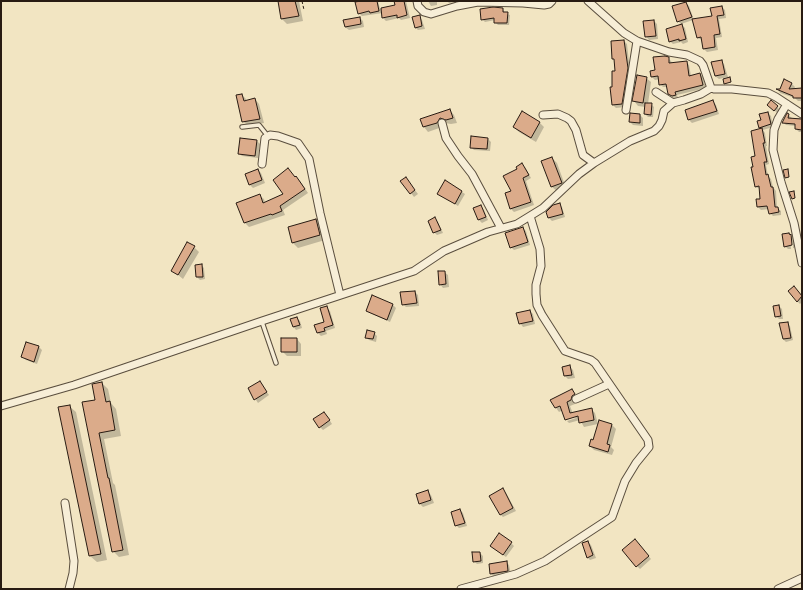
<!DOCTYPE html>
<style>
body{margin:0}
#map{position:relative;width:803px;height:590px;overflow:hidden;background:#f2e5c2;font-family:"Gentium Book Plus",serif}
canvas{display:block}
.frame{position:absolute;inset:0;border:2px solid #281b12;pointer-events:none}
</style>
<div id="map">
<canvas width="803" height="590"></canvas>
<div class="frame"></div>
</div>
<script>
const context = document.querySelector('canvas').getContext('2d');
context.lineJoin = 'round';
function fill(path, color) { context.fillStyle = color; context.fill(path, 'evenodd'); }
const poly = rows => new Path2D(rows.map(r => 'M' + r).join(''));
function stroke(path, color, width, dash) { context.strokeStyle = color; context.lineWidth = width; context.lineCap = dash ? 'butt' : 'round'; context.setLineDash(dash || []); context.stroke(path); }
const shadow = poly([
 [279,1,299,1,303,21,287,24,282,19],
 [366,1,378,1,380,9,396,6,395,1,406,1,410,18,401,20,399,18,386,21,383,18,383,13,362,16,359,13],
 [428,1,437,1,437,5,431,6],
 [447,1,461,1,449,3],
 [686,3,689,6,694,20,713,17,722,7,725,10,726,18,719,19,722,37,716,38,718,50,707,52,704,49,702,40,698,38,693,20,681,24,678,21],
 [503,9,505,13,510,15,509,25,498,25,495,22,495,20,485,22,482,19],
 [419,16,422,20,425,29,418,30,415,27],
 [360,18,363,21,364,27,349,30,345,27,344,21],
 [654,21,657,24,658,39,649,40,646,36],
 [682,25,685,28,688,42,683,44,681,42,673,44,670,41],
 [624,41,627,44,630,71,625,107,616,108,613,105,616,72,615,60,613,58],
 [668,58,671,61,672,63,686,62,689,65,691,76,700,74,703,77,706,88,677,95,678,98,675,99,672,97,669,93,668,87,663,87,660,84,660,79,655,80,652,77,656,71],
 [721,61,724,64,728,77,719,79,715,76],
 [646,78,651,82,648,104,651,104,654,107,653,117,648,117,645,114,646,107,638,106,634,101],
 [791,83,795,87,794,90,802,89,802,101,798,101,795,98,780,93,778,90,781,90],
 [242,95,246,99,247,102,255,99,259,104,264,123,247,125,243,121],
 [713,102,716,105,719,114,692,123,689,120,686,111],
 [772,102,780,110,777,113,769,105],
 [450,110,454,115,457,123,451,124,445,123,442,127,428,132,424,127],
 [768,113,771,116,773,127,763,130,765,133,767,146,766,146,769,164,766,165,768,176,771,179,773,187,776,191,777,208,781,211,781,215,773,216,770,213,769,209,761,210,758,207,757,200,762,199,760,189,756,187,754,168,762,130,760,127,762,121],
 [631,114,640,115,643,118,643,126,633,125,630,122],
 [788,115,792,118,791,120,802,120,802,132,799,132,796,129,796,126,786,125,783,122],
 [539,122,544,127,536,142,519,132,514,127],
 [241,139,257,141,260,144,258,158,242,156,239,153],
 [488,139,491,142,490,151,474,150,471,147],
 [552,158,557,163,566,188,557,191,552,187],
 [525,167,531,178,526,181,534,205,514,212,511,209,513,192],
 [258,170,261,173,265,183,253,188,250,185,246,175],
 [295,177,300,181,308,193,283,210,285,215,249,227,245,223,238,203,260,196,264,199,265,203,284,195],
 [402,181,408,181,418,194,414,197],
 [445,181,465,194,458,206,438,194],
 [559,204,562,207,565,217,552,221,549,218],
 [481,206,484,210,488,220,482,223,479,220,475,209],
 [435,219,438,222,443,233,437,235,434,232],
 [316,220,321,225,325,240,298,248,293,243,289,228],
 [523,228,526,231,530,245,514,250,511,247],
 [789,234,790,235,791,249,788,249,785,246],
 [792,237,794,238,794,248,793,248],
 [194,247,199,252,183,279,172,270],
 [201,265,204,268,205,279,200,280,197,277],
 [444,272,448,275,449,287,443,288,440,284],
 [797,290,802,297,802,302,800,304,797,301],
 [415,292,418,295,419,306,406,307,403,304],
 [373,296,393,305,396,308,390,322,370,313,367,310],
 [779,306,782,309,783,319,779,319,776,316],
 [327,308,330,311,335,328,326,331,327,334,321,336,318,333,316,326,325,322],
 [530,311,533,314,535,324,523,327,520,323],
 [297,318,300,321,302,328,296,330,293,326],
 [787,323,790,326,793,340,786,342,783,339],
 [374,333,377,336,376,342,369,340,366,337],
 [297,339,301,344,301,356,287,356,282,351],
 [26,343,39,347,42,350,37,364,26,360,23,357],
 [570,367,573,370,575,378,568,379,565,376,564,368],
 [260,382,269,395,258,403,249,389],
 [102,383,108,389,111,403,116,409,121,436,104,439,113,483,115,485,129,555,119,557,113,551,83,403,96,400],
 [572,390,578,398,575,400,575,404,570,406,573,414,592,410,595,413,598,424,584,427,580,420,569,423,567,421,576,418,563,410,559,412,556,408],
 [69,406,76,412,107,560,97,562,90,556],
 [327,416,332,424,323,430,320,427],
 [600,421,612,425,616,429,611,447,614,450,612,455,594,450,590,446,594,441],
 [503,490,506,493,516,511,503,517,500,514],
 [428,492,431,495,434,503,423,507,420,504],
 [460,510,463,513,467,526,459,528,456,525],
 [588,542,591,545,596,558,590,560,587,557],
 [511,543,514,546,506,557,494,549],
 [638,544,651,559,640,569,637,566],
 [480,553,483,556,483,563,477,564,474,561],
 [506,562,509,565,511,574,494,577,491,574]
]);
const building = poly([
 [278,1,295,1,299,16,281,19,278,1],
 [361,1,377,1,379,11,370,13,369,11,358,14,355,2,361,1],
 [394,1,404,1,407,15,397,18,397,15,382,18,381,8,395,5,394,1],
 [686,2,692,17,677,22,672,6,686,2],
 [722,6,724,15,717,16,720,34,714,35,715,47,703,49,701,37,697,38,692,19,712,16,710,8,722,6],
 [493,7,503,8,503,12,508,12,507,23,494,23,494,18,481,20,480,9,493,7],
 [420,15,422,26,415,28,412,17,420,15],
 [360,17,361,24,345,27,343,20,360,17],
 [654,20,656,36,645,37,643,21,654,20],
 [682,24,686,39,679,41,679,39,669,42,666,29,682,24],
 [624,40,628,68,622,104,612,105,610,87,612,87,612,71,615,71,614,59,612,59,611,41,624,40],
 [665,56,669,57,669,63,687,61,689,76,700,73,703,85,675,92,676,95,672,96,668,94,666,84,659,85,658,76,651,77,650,71,655,70,653,57,665,56],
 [722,60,725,74,715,76,711,62,722,60],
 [637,75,647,77,643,103,632,101,637,75],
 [730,77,731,82,724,84,723,79,730,77],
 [784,79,792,83,789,89,802,88,802,98,793,98,793,96,776,89,780,89,784,79],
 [242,94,244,101,255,98,260,119,242,122,236,95,242,94],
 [713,100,717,111,688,120,685,110,713,100],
 [771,100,778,106,774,111,767,105,771,100],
 [645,103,652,103,651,115,644,114,645,103],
 [450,109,453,118,446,120,440,118,437,123,423,127,420,119,450,109],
 [522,111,540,122,531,138,513,127,522,111],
 [768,112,771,124,759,128,757,121,761,120,759,114,768,112],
 [630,113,640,114,640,123,629,122,630,113],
 [787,113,789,114,788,118,802,119,802,130,795,129,795,124,782,123,787,113],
 [762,128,765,143,763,143,767,162,764,162,766,175,768,174,771,187,773,187,775,207,778,207,779,212,769,214,767,206,757,207,756,199,760,199,759,186,755,187,751,167,753,167,751,157,755,156,751,131,762,128],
 [471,136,488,138,487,149,470,148,471,136],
 [240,138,257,140,255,156,238,154,240,138],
 [552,157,562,183,551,187,541,161,552,157],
 [522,163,529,175,523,178,531,202,510,209,505,193,511,191,503,176,517,169,516,167,522,163],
 [288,168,295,177,296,176,305,189,280,206,282,211,272,215,271,214,244,223,236,203,260,194,263,203,283,194,273,180,288,168],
 [258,169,262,180,249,185,245,174,258,169],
 [788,169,789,177,785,178,783,170,788,169],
 [406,177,415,190,410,194,400,181,406,177],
 [445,180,462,191,455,204,437,194,445,180],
 [794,191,795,198,792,199,789,192,794,191],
 [560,203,563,214,548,218,546,212,553,205,560,203],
 [481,205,486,217,478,220,473,208,481,205],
 [435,217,441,230,433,233,428,221,435,217],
 [316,219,320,235,292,243,288,227,316,219],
 [523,227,528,242,510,248,505,233,523,227],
 [789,233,790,235,791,234,792,245,784,247,782,234,789,233],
 [187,242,195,246,178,275,171,271,187,242],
 [202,264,203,277,196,277,195,265,202,264],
 [438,271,445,271,446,284,439,285,438,271],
 [794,286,802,296,797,302,788,291,794,286],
 [415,291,417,303,402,305,400,292,415,291],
 [372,295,393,304,387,320,366,311,372,295],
 [779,305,781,316,775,317,773,306,779,305],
 [327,306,333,325,324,328,325,331,317,333,314,325,324,322,320,308,327,306],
 [530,310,533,321,519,324,516,313,530,310],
 [297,317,300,325,293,327,290,319,297,317],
 [788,322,791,338,783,339,779,323,788,322],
 [367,330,375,332,373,339,365,338,367,330],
 [281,338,297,338,297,352,281,352,281,338],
 [26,342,39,346,34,362,21,357,26,342],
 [570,365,572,375,564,376,562,367,570,365],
 [260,381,267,392,254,400,248,388,260,381],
 [102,382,106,402,110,401,115,430,99,433,108,478,109,478,123,550,112,552,82,402,95,400,92,384,102,382],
 [572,389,575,394,572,396,571,400,567,402,570,413,592,408,594,420,579,423,578,416,565,420,560,406,555,408,550,400,572,389],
 [70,405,101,554,89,556,58,407,70,405],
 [324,412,330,420,319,428,313,419,324,412],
 [599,420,612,424,607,444,610,445,608,452,589,446,591,439,593,440,599,420],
 [503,488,513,508,500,515,489,496,503,488],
 [428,490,431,500,419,504,416,494,428,490],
 [460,509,465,523,455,526,451,512,460,509],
 [499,533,512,542,503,555,490,546,499,533],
 [635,539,649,556,636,567,622,550,635,539],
 [588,541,593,555,587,558,582,543,588,541],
 [472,552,480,552,481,561,473,562,472,552],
 [507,561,508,571,490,574,489,564,507,561]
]);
const path = poly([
 [302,1,304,10]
]);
const lane = poly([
 [242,127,259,125,267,135],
 [262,322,276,363]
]);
const street = poly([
 [417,1,418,6,424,12,431,14,457,6,478,2,523,3,544,5,549,4,552,1],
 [588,1,624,33,637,41,669,52,687,55,700,61,703,65,711,88,714,89,732,89,768,93,776,97,802,114],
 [656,92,673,103,684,100,701,94,711,88],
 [787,104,778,119,774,130,773,150,781,182,794,223,802,263],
 [626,110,637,41],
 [543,115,558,114,567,118,571,121,576,130,583,155,594,163],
 [442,123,446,138,458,156,472,174,501,228],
 [262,164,265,138,270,135,278,136,298,143,309,159,320,213,340,295],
 [576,399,609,384],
 [1,406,74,385,262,321,414,271,444,251,488,232,517,224,543,208,579,174,594,163,630,141,654,131,659,126,662,120,664,111,673,103],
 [65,503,74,561,73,573,69,589],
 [461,589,516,574,545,561,612,517,625,481,636,463,649,447,648,440,595,363,591,360,565,351,542,315,537,305,536,294,536,285,541,266,540,249,530,216],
 [778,589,802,578]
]);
fill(shadow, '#0003');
fill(building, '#dbab8a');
stroke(building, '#281b12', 1);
stroke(lane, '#5a4e3e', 5.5);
stroke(street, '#5a4e3e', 9);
stroke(path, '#281b12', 1, [3, 2]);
stroke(lane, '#f7eed7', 3.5);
stroke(street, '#f7eed7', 7);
</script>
